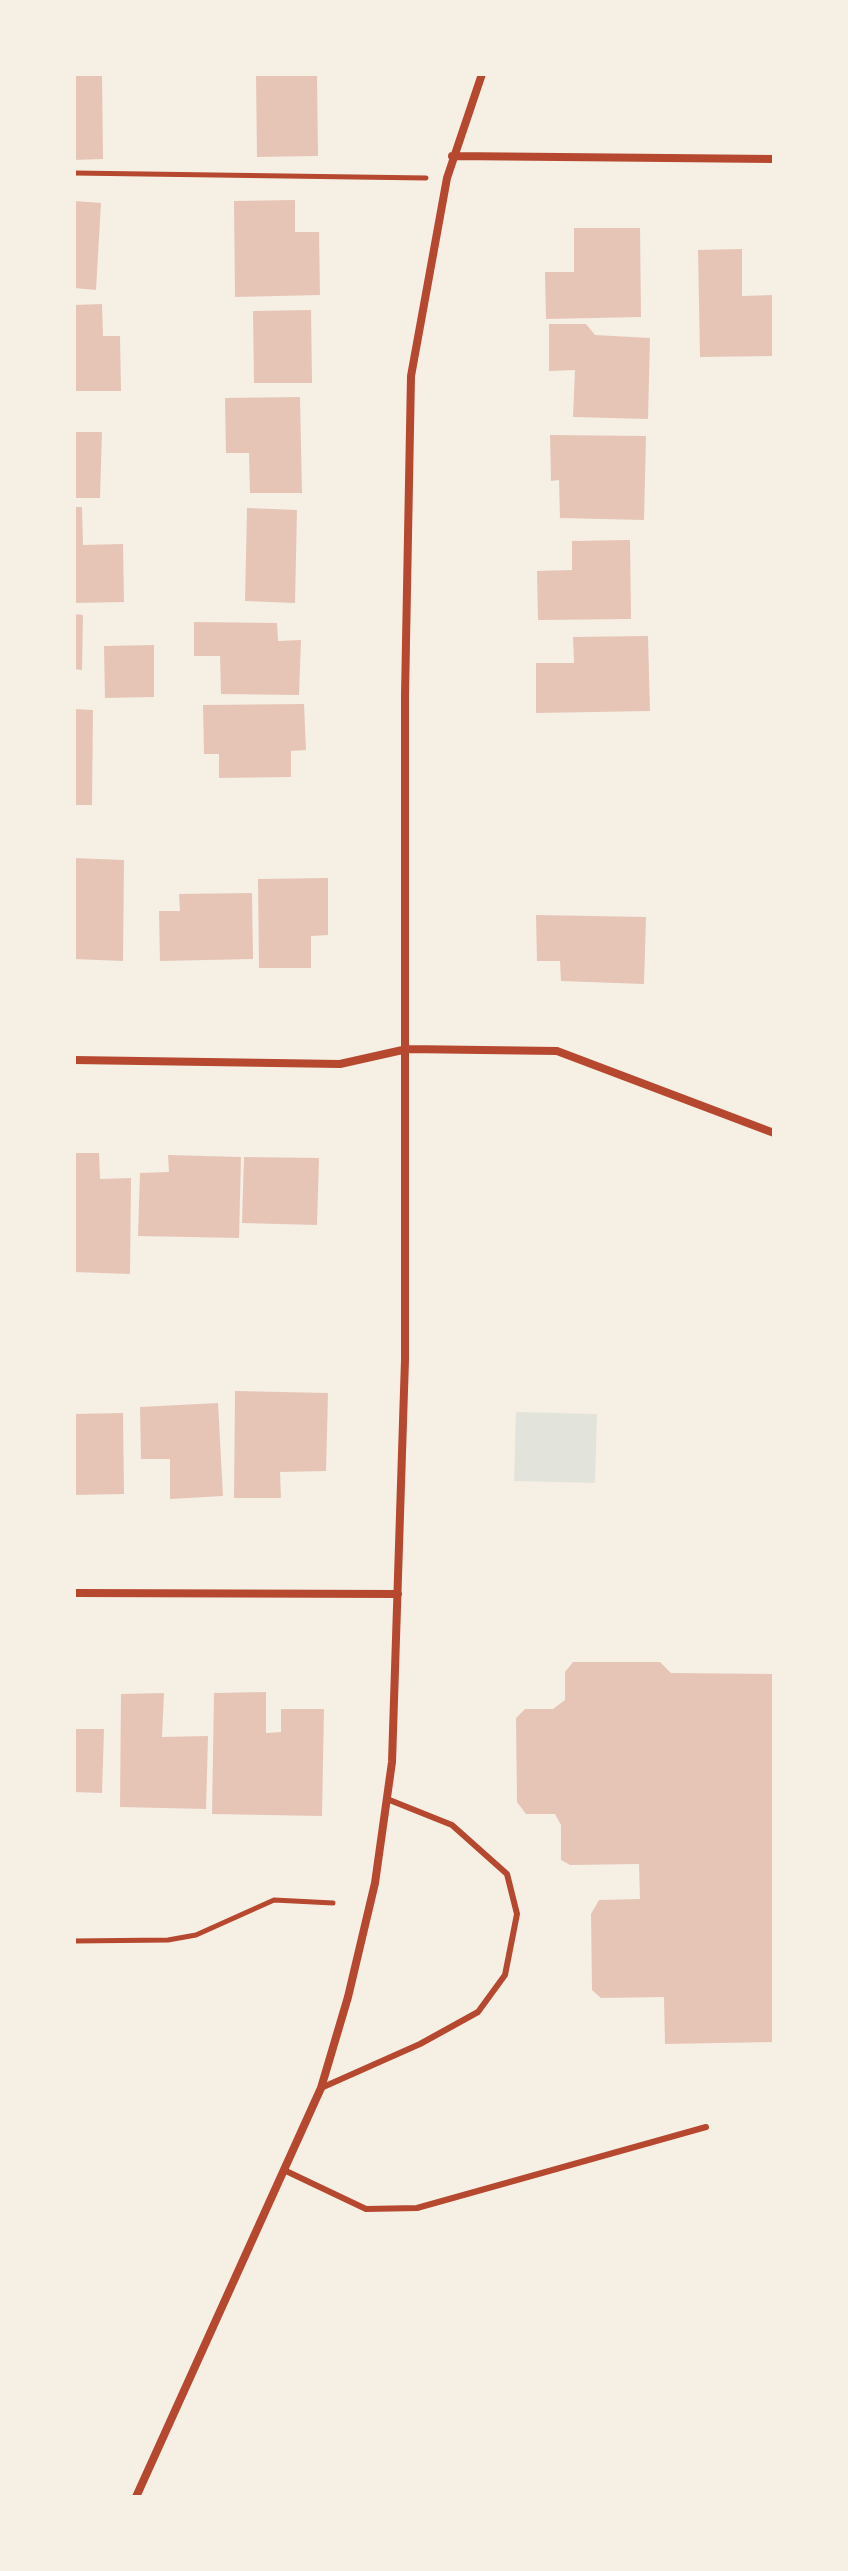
<!DOCTYPE html>
<style>
body{margin:0}
#map{position:relative;width:848px;height:2571px;overflow:hidden;background:#f6efe4;font-family:"IBM Plex Serif",serif}
canvas{display:block}
.frame{position:absolute;inset:0;border:76px solid #f6efe4;pointer-events:none}
</style>
<div id="map">
<canvas width="848" height="2571"></canvas>
<div class="frame"></div>
</div>
<script>
const context = document.querySelector('canvas').getContext('2d');
context.lineJoin = 'round';
function fill(path, color) { context.fillStyle = color; context.fill(path, 'evenodd'); }
const poly = rows => new Path2D(rows.map(r => 'M' + r).join(''));
function stroke(path, color, width, dash) { context.strokeStyle = color; context.lineWidth = width; context.lineCap = dash ? 'butt' : 'round'; context.setLineDash(dash || []); context.stroke(path); }
const green = poly([
 [516,1412,597,1414,595,1483,514,1481]
]);
const building = poly([
 [74,74,102,74,103,159,74,160],
 [256,74,317,74,318,156,257,157],
 [295,200,295,232,319,232,320,295,235,297,234,201],
 [74,201,101,203,96,290,74,288],
 [574,228,640,228,641,317,546,319,545,272,574,272],
 [742,249,742,296,774,295,774,356,700,357,698,250],
 [102,304,103,336,120,336,121,391,74,391,74,305],
 [311,310,312,383,254,383,253,311],
 [549,324,586,324,595,335,650,338,648,419,573,417,575,370,549,371],
 [300,397,302,493,250,493,249,453,226,453,225,398],
 [74,432,102,432,100,498,74,498],
 [550,435,646,436,644,520,560,518,559,480,551,481],
 [74,507,82,507,83,545,123,544,124,602,74,603],
 [247,508,297,510,295,603,245,601],
 [630,540,631,619,538,620,537,571,572,570,572,541],
 [74,614,83,615,82,670,74,669],
 [194,622,277,623,278,641,301,640,299,695,221,694,220,656,194,656],
 [648,636,650,711,536,713,536,663,574,663,573,637],
 [154,645,154,697,105,698,104,646],
 [304,704,306,750,291,751,291,777,219,778,219,754,204,754,203,705],
 [74,709,93,710,92,805,74,805],
 [74,858,124,860,123,961,74,959],
 [328,878,328,935,311,936,311,968,259,968,258,879],
 [252,893,253,959,160,961,159,911,180,911,179,894],
 [536,915,646,917,644,984,561,981,560,961,537,961],
 [74,1153,99,1153,100,1179,131,1178,130,1274,74,1272],
 [168,1155,241,1157,239,1238,138,1236,140,1173,169,1172],
 [244,1157,319,1158,317,1225,242,1223],
 [235,1391,328,1393,326,1471,280,1472,281,1498,234,1498],
 [218,1403,223,1496,170,1499,170,1459,141,1459,140,1407],
 [123,1413,124,1494,74,1495,74,1414],
 [573,1662,660,1662,671,1673,774,1674,774,2042,665,2044,664,1997,601,1998,592,1990,591,1914,599,1900,640,1899,639,1864,570,1865,561,1860,561,1825,555,1814,526,1814,517,1802,516,1718,525,1709,553,1709,565,1700,565,1672],
 [266,1692,266,1733,281,1732,281,1709,324,1709,322,1816,212,1814,214,1693],
 [164,1693,162,1737,208,1736,206,1809,120,1807,121,1694],
 [74,1729,104,1729,102,1793,74,1792]
]);
const path = poly([
 [74,173,426,178],
 [74,1941,168,1940,196,1935,274,1900,333,1903]
]);
const service = poly([
 [321,2088,420,2044,478,2012,505,1975,517,1914,507,1874,452,1825,387,1799],
 [286,2171,366,2209,417,2208,706,2127]
]);
const minor = poly([
 [452,156,774,159],
 [74,1060,340,1064,407,1049,557,1051,774,1133],
 [74,1593,398,1594],
 [136,2497,321,2088,348,1997,375,1883,392,1762,405,1360,405,695,411,376,447,178,482,74]
]);
fill(green, '#e2e4dc');
fill(building, '#e6c5b7');
stroke(path, '#b5482f', 5);
stroke(service, '#b5482f', 6);
stroke(minor, '#b5482f', 8);
</script>
